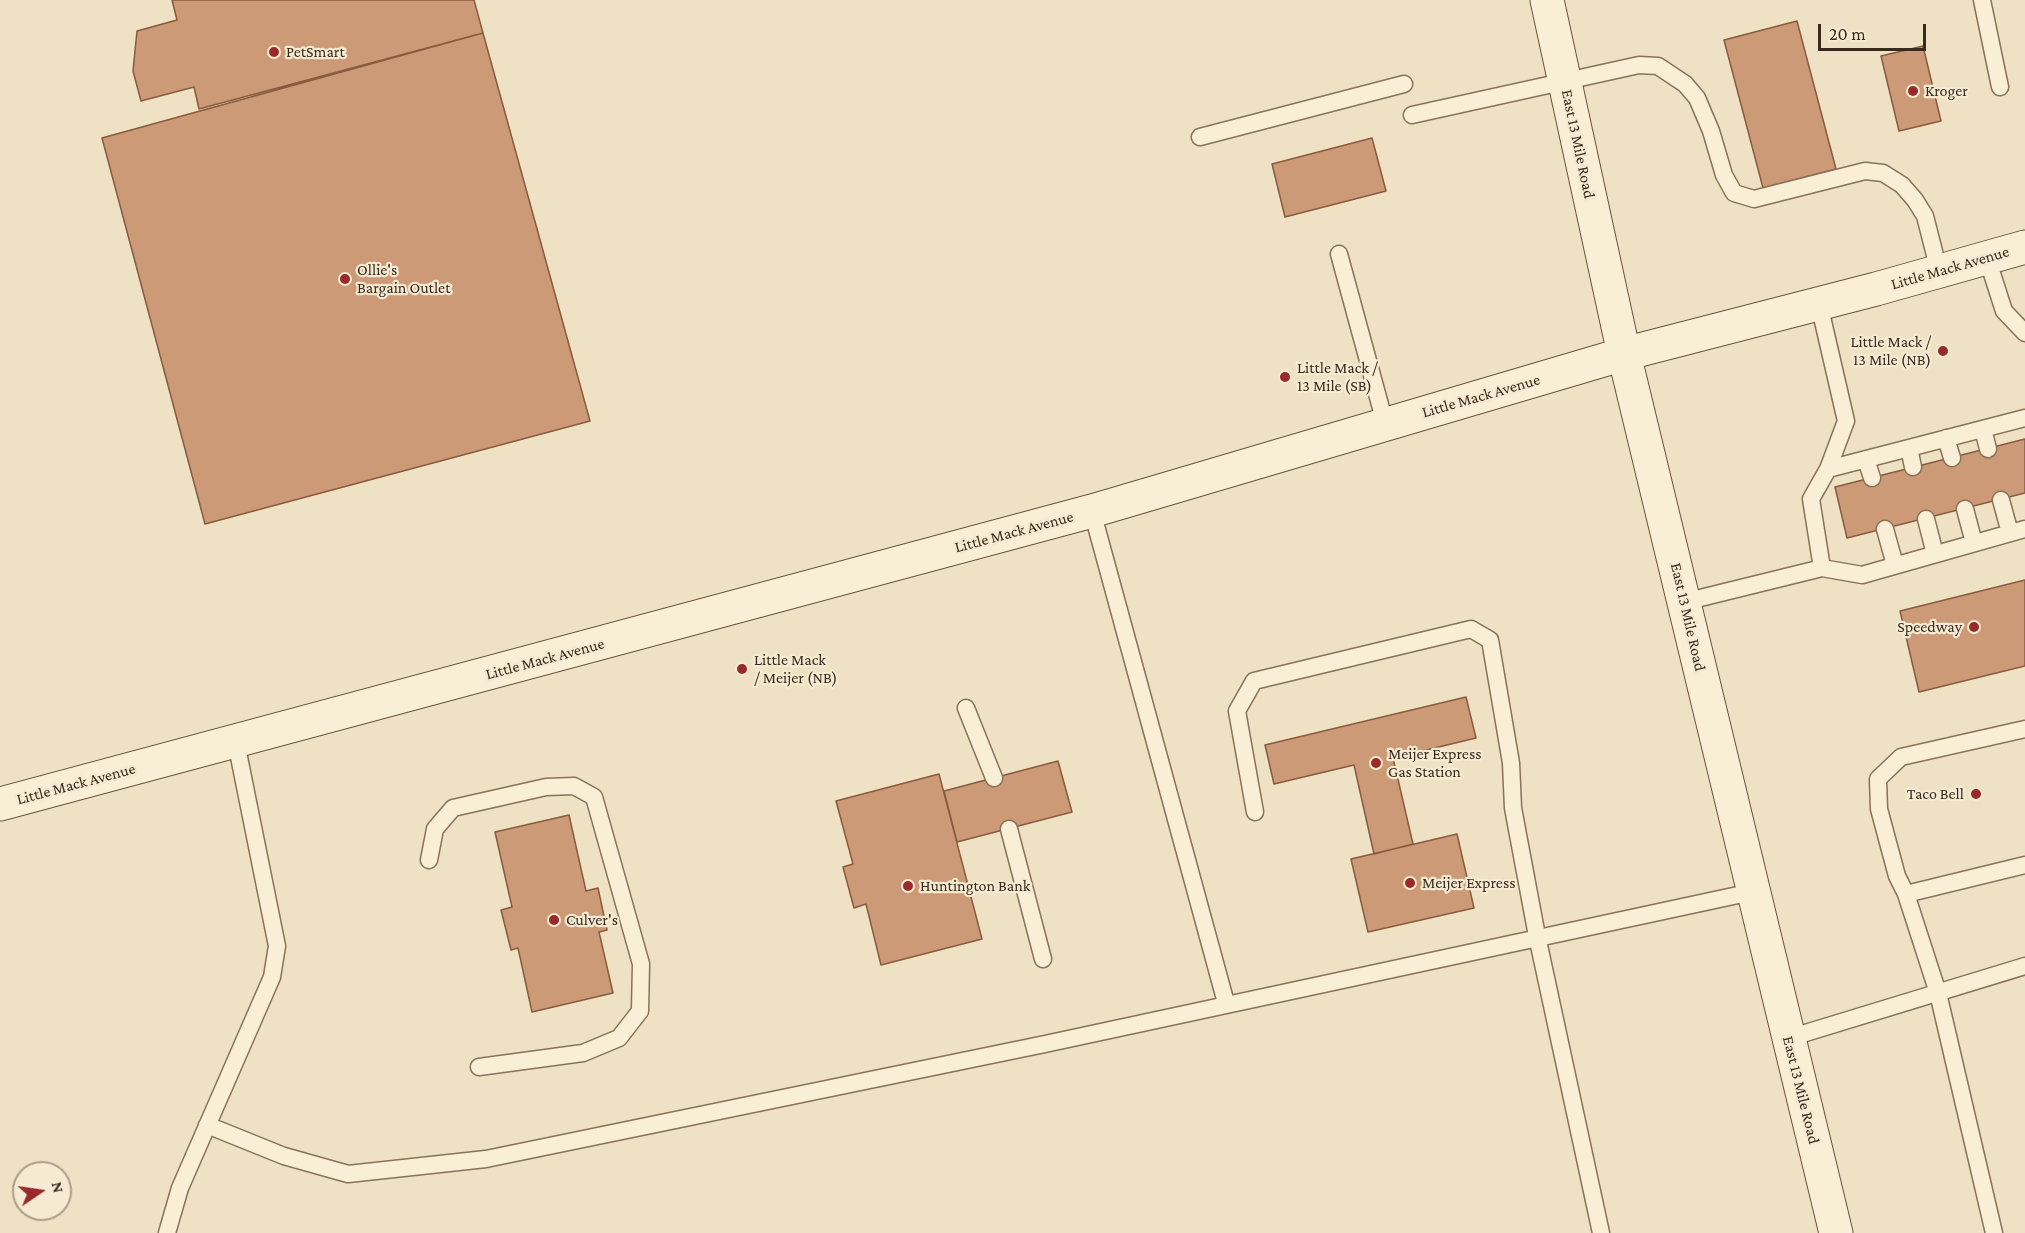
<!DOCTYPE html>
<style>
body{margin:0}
#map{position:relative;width:2025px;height:1233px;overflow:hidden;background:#efe1c3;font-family:"Crimson Pro",serif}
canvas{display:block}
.north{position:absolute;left:12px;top:1161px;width:60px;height:60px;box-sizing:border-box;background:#f6ebd2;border:2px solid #aa9e8a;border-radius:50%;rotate:77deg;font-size:16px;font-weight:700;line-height:24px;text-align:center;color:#392a1e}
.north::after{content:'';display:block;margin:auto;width:21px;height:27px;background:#99292b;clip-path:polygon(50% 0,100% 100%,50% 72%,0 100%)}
.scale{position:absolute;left:1818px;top:24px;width:108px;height:27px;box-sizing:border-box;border:3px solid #392a1e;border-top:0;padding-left:8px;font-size:18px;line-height:21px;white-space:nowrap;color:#392a1e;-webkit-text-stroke:4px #f6ebd2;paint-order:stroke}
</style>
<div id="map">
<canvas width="2025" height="1233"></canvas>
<div class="north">N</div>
<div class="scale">20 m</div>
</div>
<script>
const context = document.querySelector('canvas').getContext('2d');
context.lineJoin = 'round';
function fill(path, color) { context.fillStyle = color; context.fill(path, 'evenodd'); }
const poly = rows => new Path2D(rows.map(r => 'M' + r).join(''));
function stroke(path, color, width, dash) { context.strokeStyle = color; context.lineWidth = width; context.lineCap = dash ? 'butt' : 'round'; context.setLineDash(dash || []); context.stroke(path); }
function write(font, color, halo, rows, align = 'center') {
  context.font = font + ' "Crimson Pro",serif'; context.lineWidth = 4.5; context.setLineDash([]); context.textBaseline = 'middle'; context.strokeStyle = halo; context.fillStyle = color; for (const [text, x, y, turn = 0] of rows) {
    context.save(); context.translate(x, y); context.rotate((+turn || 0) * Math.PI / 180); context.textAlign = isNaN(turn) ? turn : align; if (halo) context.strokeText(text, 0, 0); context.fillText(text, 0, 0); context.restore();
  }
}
const building = poly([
 [172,0,474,0,483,33,199,109,194,87,141,101,133,71,137,31,177,20,172,0],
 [1797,21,1836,169,1763,188,1724,40,1797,21],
 [483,33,590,421,205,524,102,138,483,33],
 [1923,46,1941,121,1899,131,1881,56,1923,46],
 [1372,138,1386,191,1285,217,1272,164,1372,138],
 [2025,439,2025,493,1847,538,1835,487,2025,439],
 [2025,580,2025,666,1919,692,1900,611,2025,580],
 [1466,697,1476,738,1393,758,1413,844,1374,854,1354,765,1274,784,1265,745,1466,697],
 [1058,761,1072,812,957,842,944,791,1058,761],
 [939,774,982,939,881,965,866,904,854,908,843,867,853,864,836,801,939,774],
 [569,815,586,891,598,888,607,930,599,932,613,993,532,1012,518,948,511,950,501,910,512,907,495,832,569,815],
 [1457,834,1474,908,1368,932,1351,859,1457,834]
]);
const lane = poly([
 [1982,0,2000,87],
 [1412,115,1639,65,1658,66,1685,84,1697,98,1711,131,1724,175,1734,193,1754,199,1865,171,1883,173,1902,185,1915,200,1925,216,1939,271],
 [1200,137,1404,84],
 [1339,254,1385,423],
 [1987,258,2004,311,2025,333],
 [1819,304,1846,421,1828,469,1811,499,1822,568],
 [1983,429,1988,449],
 [1946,438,1952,458],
 [1909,448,1913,467],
 [1866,459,1872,478],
 [1828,469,2025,418],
 [2001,500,2010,533],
 [1965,509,1974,543],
 [1092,511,1226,1003],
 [1926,519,1935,554],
 [1885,529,1895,565],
 [1684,602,1822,568,1862,575,2025,529],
 [966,708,994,778],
 [1255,812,1237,711,1254,681,1471,629,1490,640,1511,763,1513,808,1537,936,1601,1233],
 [1009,829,1043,959],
 [429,860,435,829,453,808,546,787,574,786,594,797,641,964,640,1011,619,1038,583,1053,479,1067],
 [1906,894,1897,876,1879,809,1878,779,1901,757,2025,729],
 [1789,1038,2025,966],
 [207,1125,284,1156,348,1174,486,1159,1045,1044,1752,892],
 [167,1233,180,1188,272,977,277,946,236,742],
 [1994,1233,1938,993,1906,894,2025,865]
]);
const secondary = poly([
 [1547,0,1624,354,1836,1233],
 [0,804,1092,511,1624,354,1876,289,2025,247]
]);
const markers = [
 [274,52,6,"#99292b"],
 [1913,91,6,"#99292b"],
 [345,279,6,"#99292b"],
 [1943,351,6,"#99292b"],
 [1285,377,6,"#99292b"],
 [1974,627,6,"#99292b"],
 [742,669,6,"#99292b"],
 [1376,763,6,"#99292b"],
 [1976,794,6,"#99292b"],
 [1410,883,6,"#99292b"],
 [908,886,6,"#99292b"],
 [554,920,6,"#99292b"]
];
const poiNames = [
 ["PetSmart",286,52],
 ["Kroger",1925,91],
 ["Ollie's",357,270],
 ["Bargain Outlet",357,288],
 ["Little Mack /",1931,342,"right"],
 ["13 Mile (NB)",1931,360,"right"],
 ["Little Mack /",1297,368],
 ["13 Mile (SB)",1297,386],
 ["Speedway",1962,627,"right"],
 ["Little Mack",754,660],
 ["/ Meijer (NB)",754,678],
 ["Meijer Express",1388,754],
 ["Gas Station",1388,772],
 ["Taco Bell",1964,794,"right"],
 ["Meijer Express",1422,883],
 ["Huntington Bank",920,886],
 ["Culver's",566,920]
];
const streetNames = [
 ["East 13 Mile Road",1578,144,78],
 ["Little Mack Avenue",1950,268,-16],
 ["Little Mack Avenue",1481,396,-16],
 ["Little Mack Avenue",1014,532,-15],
 ["East 13 Mile Road",1688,617,77],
 ["Little Mack Avenue",545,659,-15],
 ["Little Mack Avenue",76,784,-15],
 ["East 13 Mile Road",1801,1090,76]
];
fill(building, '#cd9a78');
stroke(building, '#885b3f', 1.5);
stroke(lane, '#897259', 19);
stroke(secondary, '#6b533d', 35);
stroke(lane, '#f9eed6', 16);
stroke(secondary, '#f9eed6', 33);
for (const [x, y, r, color] of markers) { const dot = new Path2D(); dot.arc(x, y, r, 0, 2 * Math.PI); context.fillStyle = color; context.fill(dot); stroke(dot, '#f6ebd2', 2); }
write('16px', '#392a1e', '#f6ebd2', poiNames, 'left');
write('16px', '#392a1e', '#f6ebd2', streetNames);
</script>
